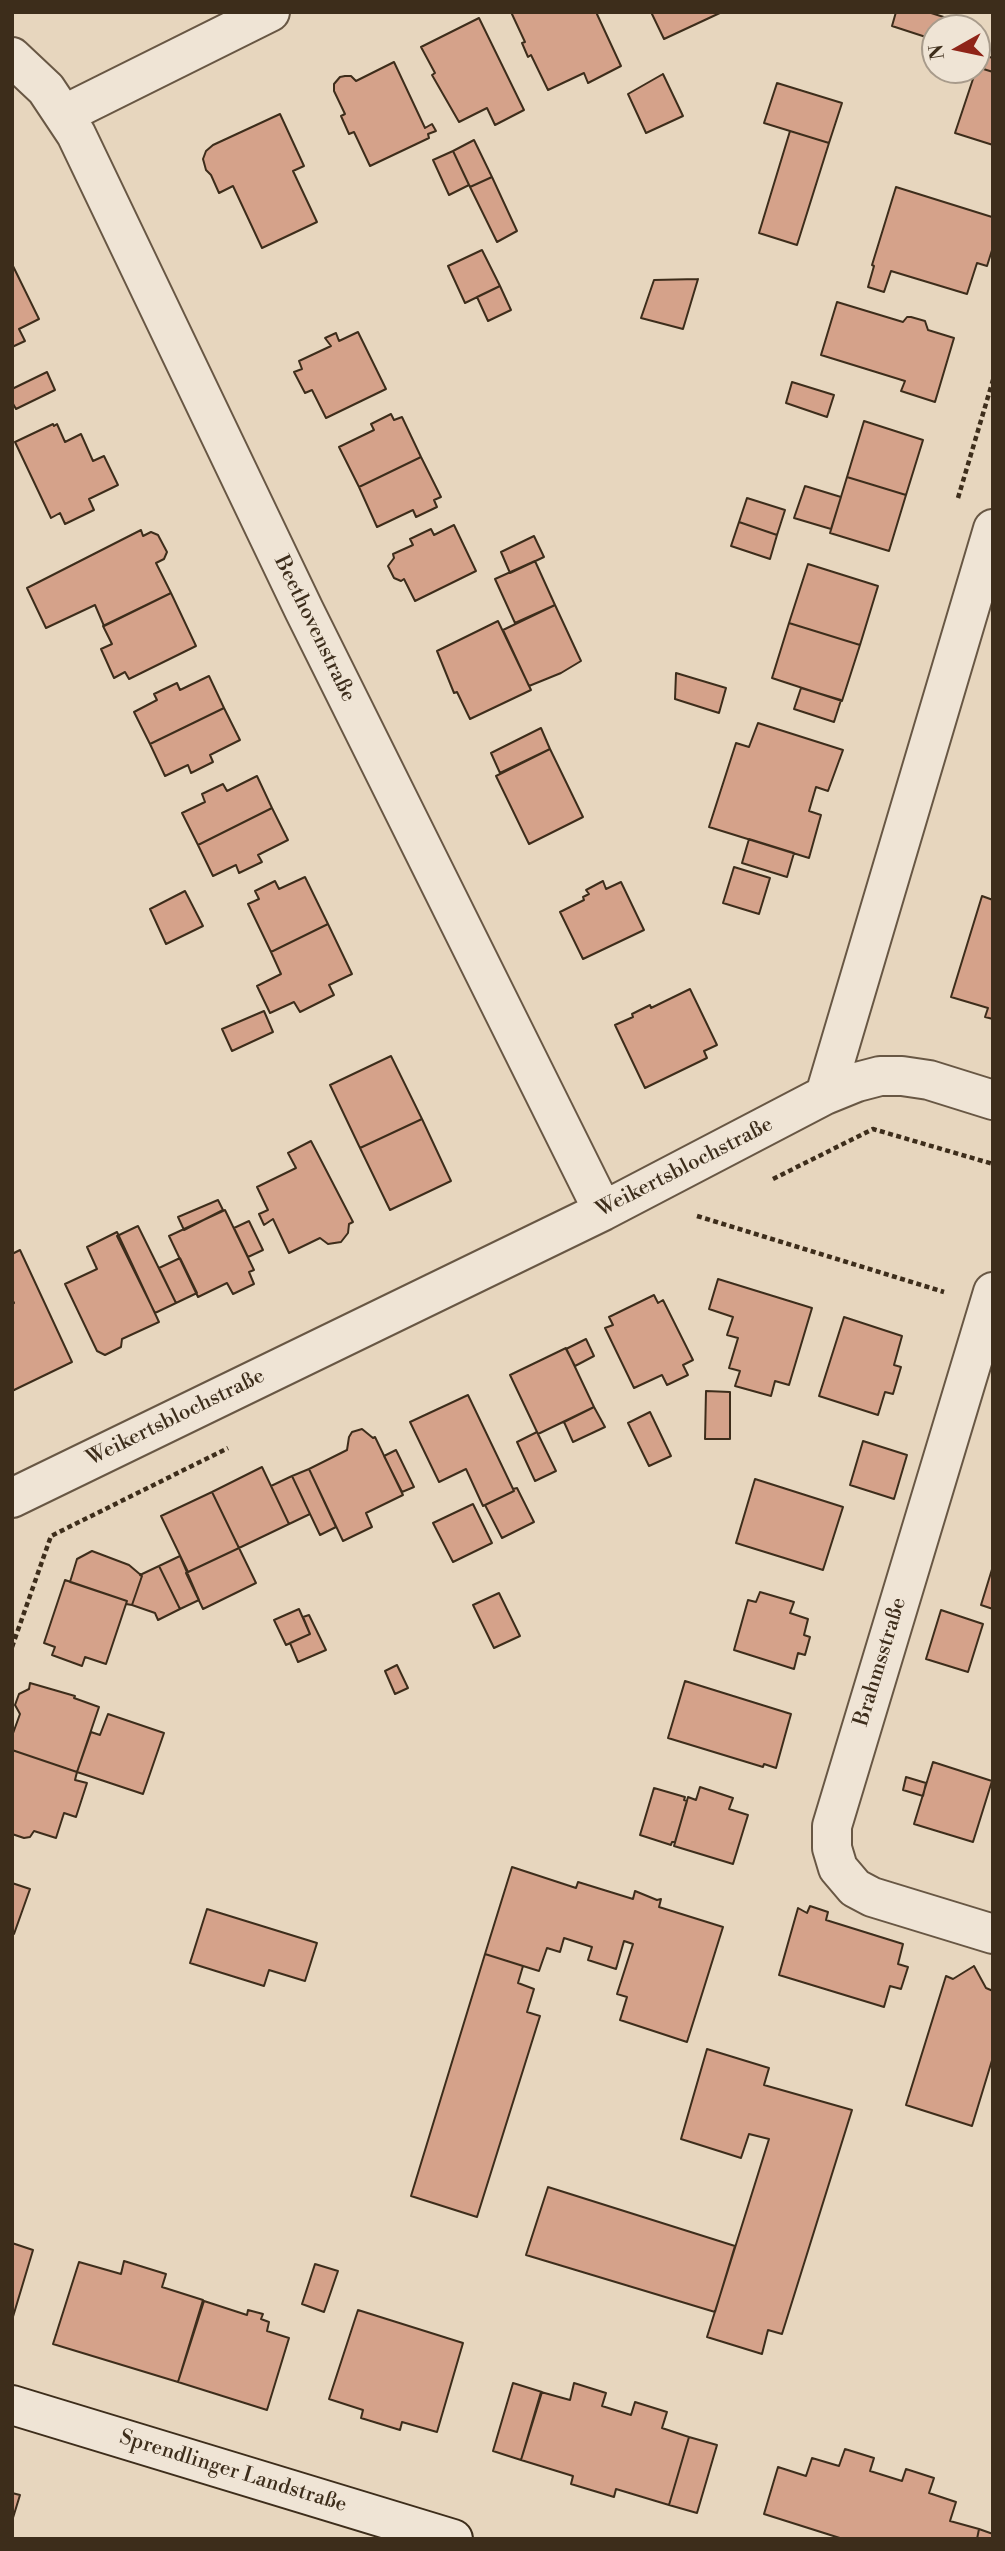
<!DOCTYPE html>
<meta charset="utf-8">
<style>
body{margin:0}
#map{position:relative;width:1005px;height:2551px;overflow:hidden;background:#e7d6be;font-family:"Libre Bodoni",serif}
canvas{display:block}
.frame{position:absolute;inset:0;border:14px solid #3d2d1b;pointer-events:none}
.north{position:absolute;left:921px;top:14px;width:70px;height:70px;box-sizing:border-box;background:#efe4d5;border:2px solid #a89b8b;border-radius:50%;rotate:261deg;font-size:19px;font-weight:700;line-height:28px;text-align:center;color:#3d2d1b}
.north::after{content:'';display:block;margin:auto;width:24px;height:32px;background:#8f2418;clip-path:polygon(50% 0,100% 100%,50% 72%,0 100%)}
</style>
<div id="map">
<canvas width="1005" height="2551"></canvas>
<div class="frame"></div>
<div class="north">N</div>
</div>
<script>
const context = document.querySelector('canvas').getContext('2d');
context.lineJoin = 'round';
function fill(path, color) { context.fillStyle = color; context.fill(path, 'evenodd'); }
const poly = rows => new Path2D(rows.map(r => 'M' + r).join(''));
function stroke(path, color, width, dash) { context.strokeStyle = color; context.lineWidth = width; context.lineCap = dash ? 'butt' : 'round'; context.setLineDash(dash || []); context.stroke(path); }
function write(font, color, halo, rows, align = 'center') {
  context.font = font + ' "Libre Bodoni",serif'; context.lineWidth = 5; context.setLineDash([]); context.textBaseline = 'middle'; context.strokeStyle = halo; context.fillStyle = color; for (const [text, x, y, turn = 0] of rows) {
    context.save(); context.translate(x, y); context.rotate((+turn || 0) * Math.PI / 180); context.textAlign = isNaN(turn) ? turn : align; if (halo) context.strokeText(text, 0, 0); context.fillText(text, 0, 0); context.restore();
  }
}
const building = poly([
 [511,12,596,12,621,66,588,83,584,73,548,90,531,55,528,57,522,43,525,42,511,12],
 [651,12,722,12,664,39,651,12],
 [896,12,928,12,950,19,947,28,935,28,935,40,892,26,896,12],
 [479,18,524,110,495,125,487,108,459,122,432,75,435,73,421,47,479,18],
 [979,54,993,58,993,72,977,67,979,54],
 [394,62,425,128,432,124,436,131,428,134,429,138,370,166,354,132,349,134,341,116,345,114,334,91,334,84,340,77,345,76,351,76,356,81,394,62],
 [977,67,993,72,993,145,955,133,977,67],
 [663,74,683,116,646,133,628,94,663,74],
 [777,83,842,103,829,143,764,123,777,83],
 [280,114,304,166,293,171,317,222,262,248,233,186,219,193,211,175,206,170,203,159,206,151,213,145,280,114],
 [790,131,829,143,797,245,759,233,790,131],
 [474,140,492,177,470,187,453,151,474,140],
 [453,151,469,185,449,195,433,160,453,151],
 [492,177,517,231,497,242,470,187,492,177],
 [896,187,992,217,993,247,987,266,977,263,967,294,891,271,884,292,868,287,874,266,872,265,896,187],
 [482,250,500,286,465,303,448,266,482,250],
 [12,264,39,319,19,329,25,341,12,347,12,264],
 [698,279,683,329,641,318,654,280,698,279],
 [500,286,511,310,488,321,477,297,500,286],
 [837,302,903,322,907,317,911,317,925,321,928,330,954,338,935,402,901,391,905,381,821,355,837,302],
 [358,332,386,389,326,418,312,390,305,393,294,372,302,369,299,361,331,346,325,338,336,333,339,341,358,332],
 [47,372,55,390,16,409,12,402,12,389,47,372],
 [792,382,834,395,827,417,786,403,792,382],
 [391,414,394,420,402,417,421,457,359,487,339,447,374,430,371,424,391,414],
 [864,421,923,440,906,495,847,477,864,421],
 [53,424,54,426,57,424,65,442,81,434,93,461,104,456,118,485,89,499,94,510,65,524,60,513,51,518,15,442,53,424],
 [421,457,441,497,434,500,437,507,416,517,413,510,377,527,359,487,421,457],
 [847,477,906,495,889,551,830,533,847,477],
 [805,486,841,497,831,529,794,518,805,486],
 [747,498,785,510,777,535,739,522,747,498],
 [739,522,777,535,770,559,731,546,739,522],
 [454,525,476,571,415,601,404,579,401,581,394,578,388,566,394,558,393,554,413,545,410,539,431,529,434,535,454,525],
 [141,530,143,536,151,532,158,535,167,552,164,559,156,563,171,593,104,626,95,605,46,628,27,588,141,530],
 [534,536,544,557,510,573,501,552,534,536],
 [535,561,555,605,515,623,495,579,535,561],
 [808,564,878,586,860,645,789,623,808,564],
 [171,593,196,646,129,679,125,672,114,678,101,649,112,644,103,626,171,593],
 [555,605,581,661,561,673,529,686,503,630,555,605],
 [498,621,531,690,470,719,457,692,454,693,437,651,498,621],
 [789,623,860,645,842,701,772,678,789,623],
 [676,673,726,688,719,713,675,699,676,673],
 [209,676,224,708,150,744,134,712,157,700,154,694,177,683,180,690,209,676],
 [801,688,841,700,834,722,794,709,801,688],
 [224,708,240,740,210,755,213,762,191,773,188,765,165,776,150,744,224,708],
 [758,723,843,750,828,791,816,787,809,811,821,815,809,858,709,827,736,743,749,747,758,723],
 [541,728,550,749,500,773,491,753,541,728],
 [550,749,583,817,529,844,496,776,550,749],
 [257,776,272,808,198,845,182,813,205,802,202,794,223,784,227,791,257,776],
 [272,808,288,840,258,855,262,862,239,873,236,865,213,876,198,845,272,808],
 [749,839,794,853,787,877,742,863,749,839],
 [734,867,770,878,759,914,723,903,734,867],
 [305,877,328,924,271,952,248,904,259,899,255,891,275,881,279,889,305,877],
 [603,881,606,889,621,882,644,930,583,959,560,912,584,900,583,897,589,894,586,890,603,881],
 [185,891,203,926,166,944,150,909,185,891],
 [982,896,993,900,993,1019,985,1017,988,1008,951,997,982,896],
 [328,924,352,974,329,985,334,995,300,1012,294,1002,270,1013,257,986,281,974,271,952,328,924],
 [690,989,717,1045,704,1051,707,1058,645,1088,615,1025,633,1017,632,1014,650,1005,651,1008,690,989],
 [264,1011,273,1032,232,1051,222,1029,264,1011],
 [391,1056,422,1119,360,1148,330,1085,391,1056],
 [422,1119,451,1181,390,1210,360,1148,422,1119],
 [311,1141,353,1222,349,1224,348,1233,341,1242,328,1244,320,1238,289,1253,273,1219,264,1225,259,1214,268,1210,257,1187,296,1168,288,1153,311,1141],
 [218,1200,223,1210,184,1230,178,1217,218,1200],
 [225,1210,254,1270,249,1272,254,1284,233,1294,227,1283,198,1297,169,1236,225,1210],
 [249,1221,263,1250,248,1257,234,1228,249,1221],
 [138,1226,176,1303,155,1313,117,1236,138,1226],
 [117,1232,159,1322,122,1339,121,1347,105,1355,97,1351,65,1284,97,1269,87,1247,117,1232],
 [20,1250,72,1362,12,1391,12,1304,14,1303,12,1299,12,1254,20,1250],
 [180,1258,197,1293,176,1303,159,1268,180,1258],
 [718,1279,812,1308,789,1385,775,1381,771,1396,735,1386,740,1371,729,1368,738,1338,727,1335,733,1317,709,1309,718,1279],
 [654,1295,658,1303,663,1300,693,1360,683,1365,688,1375,667,1385,662,1375,634,1388,605,1328,613,1325,609,1317,654,1295],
 [844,1317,902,1336,894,1365,901,1367,893,1394,885,1392,878,1415,819,1396,844,1317],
 [586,1339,594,1356,575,1366,566,1349,586,1339],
 [566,1348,594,1407,538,1434,510,1375,566,1348],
 [706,1391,730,1392,730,1439,705,1439,706,1391],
 [468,1395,514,1491,483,1506,466,1469,439,1482,410,1422,468,1395],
 [594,1407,605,1427,573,1442,564,1422,594,1407],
 [650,1412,671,1456,649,1466,628,1423,650,1412],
 [362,1429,373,1438,375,1437,403,1495,366,1513,372,1527,343,1541,309,1469,347,1450,349,1437,352,1432,362,1429],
 [537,1432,556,1471,535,1481,517,1442,537,1432],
 [863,1441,907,1455,894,1499,850,1485,863,1441],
 [396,1450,414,1487,402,1492,384,1456,396,1450],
 [262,1467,289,1524,239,1548,212,1492,262,1467],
 [309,1469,336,1527,320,1535,292,1476,309,1469],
 [292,1476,310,1514,289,1524,271,1486,292,1476],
 [755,1479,843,1507,823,1570,736,1543,755,1479],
 [517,1488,534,1522,502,1538,485,1505,514,1491,513,1489,517,1488],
 [212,1492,239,1548,188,1572,161,1516,212,1492],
 [473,1504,492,1543,453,1562,433,1523,473,1504],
 [239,1548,256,1583,203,1609,186,1573,239,1548],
 [92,1551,129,1565,142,1576,132,1605,126,1604,127,1601,70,1582,77,1559,92,1551],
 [180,1556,199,1600,180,1609,159,1566,180,1556],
 [159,1566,180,1609,158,1620,155,1613,132,1605,142,1576,140,1575,159,1566],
 [993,1566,993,1609,981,1605,993,1566],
 [65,1580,127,1601,106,1664,85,1657,82,1666,52,1655,55,1647,44,1643,65,1580],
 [760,1592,794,1602,790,1613,808,1619,804,1635,810,1637,805,1655,798,1653,794,1669,734,1650,748,1600,756,1602,760,1592],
 [499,1593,520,1636,494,1648,473,1605,499,1593],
 [299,1609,310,1634,286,1645,274,1620,299,1609],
 [941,1610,983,1624,968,1672,926,1659,941,1610],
 [309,1615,326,1650,298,1662,290,1643,310,1634,303,1617,309,1615],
 [397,1665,408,1688,395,1694,385,1671,397,1665],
 [685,1681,791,1714,776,1768,764,1764,763,1767,668,1738,685,1681],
 [30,1683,75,1696,74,1698,99,1707,77,1772,12,1750,12,1736,20,1714,15,1705,19,1694,29,1689,30,1683],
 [108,1714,164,1733,143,1794,77,1772,91,1732,100,1735,108,1714],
 [12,1750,77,1772,75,1780,87,1783,76,1817,64,1813,56,1838,34,1831,30,1837,24,1838,12,1834,12,1750],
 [933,1762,992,1781,973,1842,914,1824,933,1762],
 [906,1777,926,1783,923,1796,903,1790,906,1777],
 [700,1787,733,1798,729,1809,748,1815,733,1864,674,1846,688,1797,696,1800,700,1787],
 [654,1788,685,1797,684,1800,687,1801,675,1842,672,1842,671,1845,640,1835,654,1788],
 [512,1867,576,1888,578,1882,633,1899,635,1891,657,1900,661,1899,659,1907,723,1927,687,2042,620,2020,627,1997,617,1994,633,1944,624,1941,616,1969,588,1960,592,1947,564,1938,560,1952,547,1948,539,1971,485,1954,512,1867],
 [12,1883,30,1889,14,1934,12,1934,12,1883],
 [810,1906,828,1912,826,1920,903,1944,898,1964,908,1967,901,1989,890,1986,884,2007,779,1975,798,1908,807,1913,810,1906],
 [207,1909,317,1943,305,1981,269,1970,264,1986,190,1963,207,1909],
 [485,1954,523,1966,518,1983,534,1989,527,2012,540,2016,477,2217,411,2196,485,1954],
 [974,1966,986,1988,993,1991,993,2057,972,2126,906,2105,946,1976,953,1979,974,1966],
 [707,2049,769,2068,764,2085,852,2110,782,2334,768,2330,762,2354,707,2337,769,2139,749,2134,741,2158,681,2139,707,2049],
 [548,2187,735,2246,715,2312,526,2255,548,2187],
 [12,2243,33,2250,12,2320,12,2243],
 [124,2261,166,2274,162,2287,203,2300,178,2382,53,2344,79,2262,121,2274,124,2261],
 [315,2264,338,2271,324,2312,302,2304,315,2264],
 [204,2301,247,2315,248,2310,263,2314,261,2319,269,2322,267,2331,289,2338,267,2410,178,2382,204,2301],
 [358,2310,463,2343,437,2432,402,2422,400,2430,361,2418,363,2410,329,2399,358,2310],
 [513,2383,542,2392,521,2460,493,2451,513,2383],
 [574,2383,606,2393,602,2406,631,2415,635,2402,667,2412,662,2428,689,2437,669,2505,616,2489,614,2497,571,2484,573,2476,521,2460,541,2392,570,2400,574,2383],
 [689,2437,717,2445,697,2513,669,2505,689,2437],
 [845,2449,874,2458,870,2471,902,2481,906,2469,934,2478,929,2493,956,2502,950,2521,979,2529,977,2539,843,2539,764,2514,778,2467,806,2476,812,2458,839,2466,845,2449],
 [12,2493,20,2495,12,2521,12,2493],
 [979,2529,993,2534,993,2539,977,2539,979,2529]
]);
const path = poly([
 [958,498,993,380],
 [773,1179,873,1129,993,1164],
 [697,1216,944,1292],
 [12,1647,51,1536,228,1448]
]);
const minor = poly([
 [12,57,46,89,76,134,304,610,603,1211],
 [65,114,270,12],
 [825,1095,993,529],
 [993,1292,832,1826,832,1848,838,1868,855,1888,872,1897,993,1934],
 [12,1498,603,1211,825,1095,857,1082,880,1076,902,1076,929,1080,993,1100]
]);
const secondary = poly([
 [12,2405,453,2539]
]);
const streetNames = [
 ["Beethovenstraße",314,629,64],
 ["Weikertsblochstraße",685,1168,-27],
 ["Weikertsblochstraße",176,1418,-26],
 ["Brahmsstraße",881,1662,-73],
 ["Sprendlinger Landstraße",233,2472,17]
];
fill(building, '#d5a28a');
stroke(building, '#3d2d1b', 2);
stroke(minor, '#685744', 42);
stroke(secondary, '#3d2d1b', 42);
stroke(path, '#3d2d1b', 4.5, [5, 3.5]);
stroke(minor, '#efe4d5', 38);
stroke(secondary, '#efe4d5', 38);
write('21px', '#3d2d1b', '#efe4d5', streetNames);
</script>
